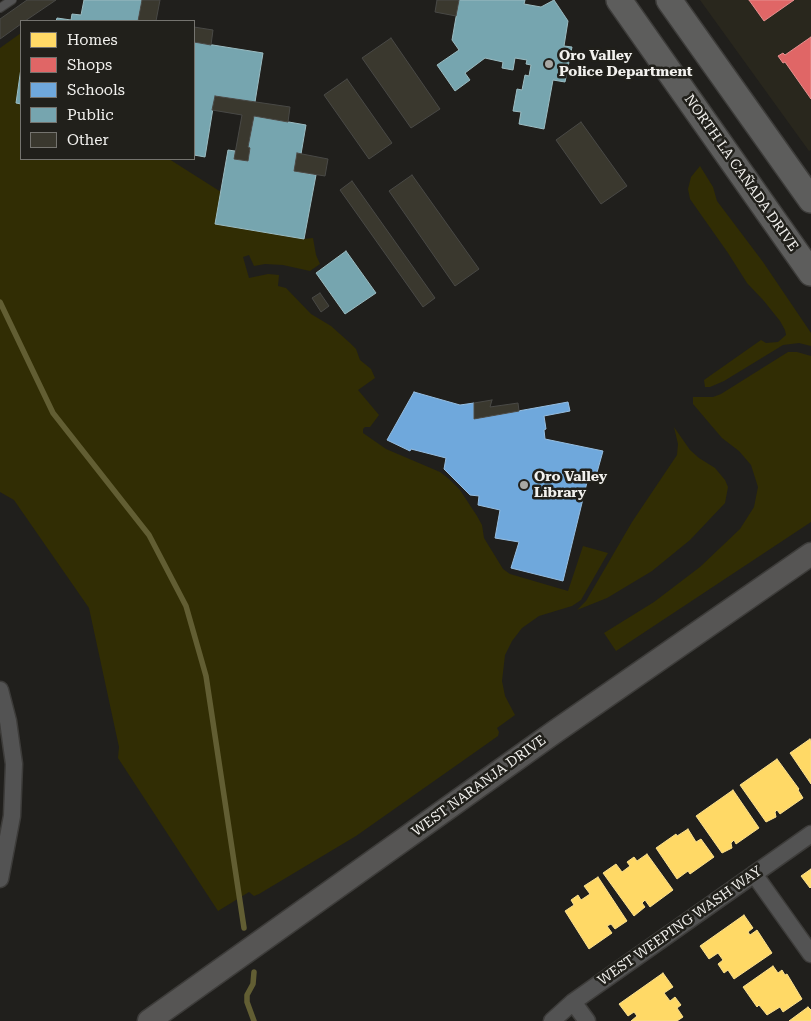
<!DOCTYPE html>
<meta charset="utf-8">
<style>
body{margin:0}
#map{position:relative;width:811px;height:1021px;overflow:hidden;background:#201f1c;font-family:"Roboto Serif",serif}
canvas{display:block}
.legend{position:absolute;left:20px;top:20px;width:175px;height:140px;box-sizing:border-box;background:#21201b;border:1px solid #75746f;margin:0;padding:6px 9px;list-style:none;font-size:15px;color:#f2f1ee}
.legend li{display:flex;align-items:center;gap:10px;height:25px}
.legend b{width:25px;border:1px solid #75746f}
</style>
<div id="map">
<canvas width="811" height="1021"></canvas>
<ul class="legend">
<li><b style="height:14px;background:#ffd966"></b>Homes</li>
<li><b style="height:14px;background:#e06666"></b>Shops</li>
<li><b style="height:14px;background:#6fa8dc"></b>Schools</li>
<li><b style="height:14px;background:#76a5af"></b>Public</li>
<li><b style="height:14px;background:#3a382e"></b>Other</li>
</ul>
</div>
<script>
const context = document.querySelector('canvas').getContext('2d');
context.lineJoin = 'round';
function fill(path, color) { context.fillStyle = color; context.fill(path, 'evenodd'); }
const poly = rows => new Path2D(rows.map(r => 'M' + r).join(''));
function stroke(path, color, width, dash) { context.strokeStyle = color; context.lineWidth = width; context.lineCap = dash ? 'butt' : 'round'; context.setLineDash(dash || []); context.stroke(path); }
function write(font, color, halo, rows, align = 'center') {
  context.font = font + ' "Roboto Serif",serif'; context.lineWidth = 5; context.setLineDash([]); context.textBaseline = 'middle'; context.strokeStyle = halo; context.fillStyle = color; for (const [text, x, y, turn = 0] of rows) {
    context.save(); context.translate(x, y); context.rotate((+turn || 0) * Math.PI / 180); context.textAlign = isNaN(turn) ? turn : align; if (halo) context.strokeText(text, 0, 0); context.fillText(text, 0, 0); context.restore();
  }
}
const built = poly([
 [700,0,811,0,811,150,809,151]
]);
const green = poly([
 [21,33,21,68,16,102,21,104,21,159,169,159,221,192,215,224,304,239,313,238,316,255,320,264,310,271,283,265,265,264,254,266,249,255,243,257,249,278,268,274,279,275,278,286,286,288,311,314,331,326,350,343,356,349,360,360,371,369,375,378,358,390,379,415,370,427,365,427,363,429,363,433,386,449,440,472,449,479,460,490,477,516,482,525,484,538,503,569,510,574,568,591,583,546,608,553,581,600,572,606,539,616,522,628,512,641,505,655,502,681,505,696,515,715,497,728,499,732,498,736,356,836,259,894,254,896,249,892,218,911,118,758,119,747,89,608,14,500,0,492,0,48],
 [700,166,713,187,717,201,763,262,811,333,811,346,799,343,783,345,724,381,710,387,705,387,704,380,761,340,766,343,778,342,786,335,785,330,780,321,764,301,747,283,728,253,690,199,688,189,691,177],
 [788,352,797,352,811,356,811,522,616,651,604,633,654,602,700,567,740,529,754,507,758,487,751,465,739,451,722,438,693,404,693,397,713,397,721,394],
 [674,427,690,450,699,458,715,468,725,480,728,487,725,503,690,540,652,571,607,598,577,610,586,601,632,522,677,455,678,444]
]);
const homes = poly([
 [810,739,811,741,811,784,790,753,810,739],
 [777,759,799,789,798,790,803,798,780,814,777,810,775,812,776,817,766,822,740,785,777,759],
 [733,790,759,828,736,844,734,840,731,843,732,848,722,853,696,816,733,790],
 [688,829,696,842,701,839,714,857,690,874,688,871,677,879,656,848,676,834,677,836,688,829],
 [647,854,673,890,650,907,645,900,642,903,645,907,634,916,603,873,616,864,622,872,630,866,627,862,634,857,637,861,647,854],
 [811,869,811,887,810,888,801,876,811,869],
 [598,877,627,921,615,929,611,924,607,926,612,933,589,949,565,911,574,905,571,900,578,895,581,900,590,894,584,886,598,877],
 [744,915,753,928,748,932,750,935,757,930,772,953,734,979,728,970,724,973,718,964,723,960,718,953,709,959,700,946,744,915],
 [773,966,778,973,782,970,785,975,787,974,802,999,783,1012,780,1007,767,1015,759,1005,757,1007,743,987,773,966],
 [663,973,673,987,664,993,670,1001,675,997,681,1005,677,1008,683,1017,677,1021,631,1021,637,1016,634,1012,628,1016,619,1004,663,973],
 [808,1007,811,1010,811,1021,789,1021,808,1007]
]);
const shops = poly([
 [749,0,794,0,764,21,749,0],
 [811,37,811,99,785,62,783,63,778,56,783,53,785,55,811,37]
]);
const schools = poly([
 [414,392,460,405,474,403,474,419,568,402,570,411,544,416,546,429,544,430,545,439,603,451,596,476,589,474,563,581,511,568,519,542,495,538,500,510,478,505,479,496,470,495,444,469,446,458,411,449,410,451,387,440,414,392]
]);
const public = poly([
 [84,0,142,0,138,21,56,21,57,18,71,20,72,14,81,15,84,0],
 [459,0,525,0,524,4,541,7,554,0,568,21,564,46,572,47,565,82,553,80,544,129,519,124,521,112,513,111,517,89,522,90,525,75,529,76,531,65,526,64,527,60,515,58,513,70,502,68,503,62,485,58,465,73,470,80,455,91,437,65,459,50,452,40,459,0],
 [194,42,263,53,255,102,215,96,205,157,194,155,194,42],
 [21,68,21,104,16,103,21,68],
 [254,116,306,125,301,154,297,153,294,171,316,175,304,239,215,224,228,150,235,151,234,159,248,161,250,148,248,147,254,116],
 [346,251,376,293,345,314,316,273,346,251]
]);
const stream = poly([
 [0,302,53,413,149,535,186,606,206,676,244,928],
 [254,1021,247,1002,247,995,253,984,254,972]
]);
const building = poly([
 [27,0,56,0,25,21,21,21,21,24,0,39,0,19,27,0],
 [142,0,160,0,156,21,160,21,138,21,142,0],
 [437,0,459,0,456,16,435,12,437,0],
 [194,27,213,30,211,45,194,42,194,27],
 [391,38,440,109,411,128,362,58,391,38],
 [347,79,392,143,369,159,324,95,347,79],
 [215,96,290,107,288,122,254,116,248,147,250,148,248,161,234,159,242,115,212,110,215,96],
 [581,122,627,186,601,204,556,140,581,122],
 [297,153,328,159,325,176,294,171,297,153],
 [412,175,479,269,455,286,389,191,412,175],
 [352,181,435,298,423,307,340,190,352,181],
 [320,293,329,306,321,312,312,298,320,293],
 [492,400,490,407,518,403,519,411,474,419,474,403,492,400]
]);
const lane = poly([
 [0,8,12,0]
]);
const street = poly([
 [0,690,8,721,14,764,12,816,0,879],
 [754,874,811,954],
 [573,1002,587,1021],
 [552,1021,573,1002,811,834]
]);
const secondary = poly([
 [149,1021,556,731,811,554]
]);
const primary = poly([
 [619,0,811,273],
 [669,0,811,200]
]);
const markers = [
 [549,64,5,"#a8a8a4"],
 [524,485,5,"#a8a8a4"]
];
const poiNames = [
 ["Oro Valley",559,56],
 ["Police Department",559,72],
 ["Oro Valley",534,477],
 ["Library",534,493]
];
const streetNames = [
 ["NORTH LA CAÑADA DRIVE",741,173,55],
 ["WEST NARANJA DRIVE",479,786,-36],
 ["WEST WEEPING WASH WAY",680,926,-35]
];
fill(built, '#29271d');
fill(green, '#312d04');
fill(homes, '#ffd966');
stroke(homes, '#fbe08f', 1);
fill(shops, '#e06666');
stroke(shops, '#e5908f', 1);
fill(schools, '#6fa8dc');
stroke(schools, '#96bee1', 1);
fill(public, '#76a5af');
stroke(public, '#9bbcc2', 1);
stroke(stream, '#625e33', 5.5);
fill(building, '#3a382e');
stroke(building, '#494946', 1);
stroke(lane, '#3d3c3a', 10);
stroke(street, '#3d3c3a', 19);
stroke(secondary, '#3d3c3a', 25);
stroke(primary, '#3d3c3a', 28);
stroke(lane, '#535353', 8);
stroke(street, '#535353', 16);
stroke(secondary, '#565554', 22);
stroke(primary, '#5d5d5c', 25);
for (const [x, y, r, color] of markers) { const dot = new Path2D(); dot.arc(x, y, r, 0, 2 * Math.PI); context.fillStyle = color; context.fill(dot); stroke(dot, '#21201b', 2); }
write('bold 14px', '#f2f1ee', '#21201b', poiNames, 'left');
write('14px', '#f2f1ee', '#21201b', streetNames);
</script>
